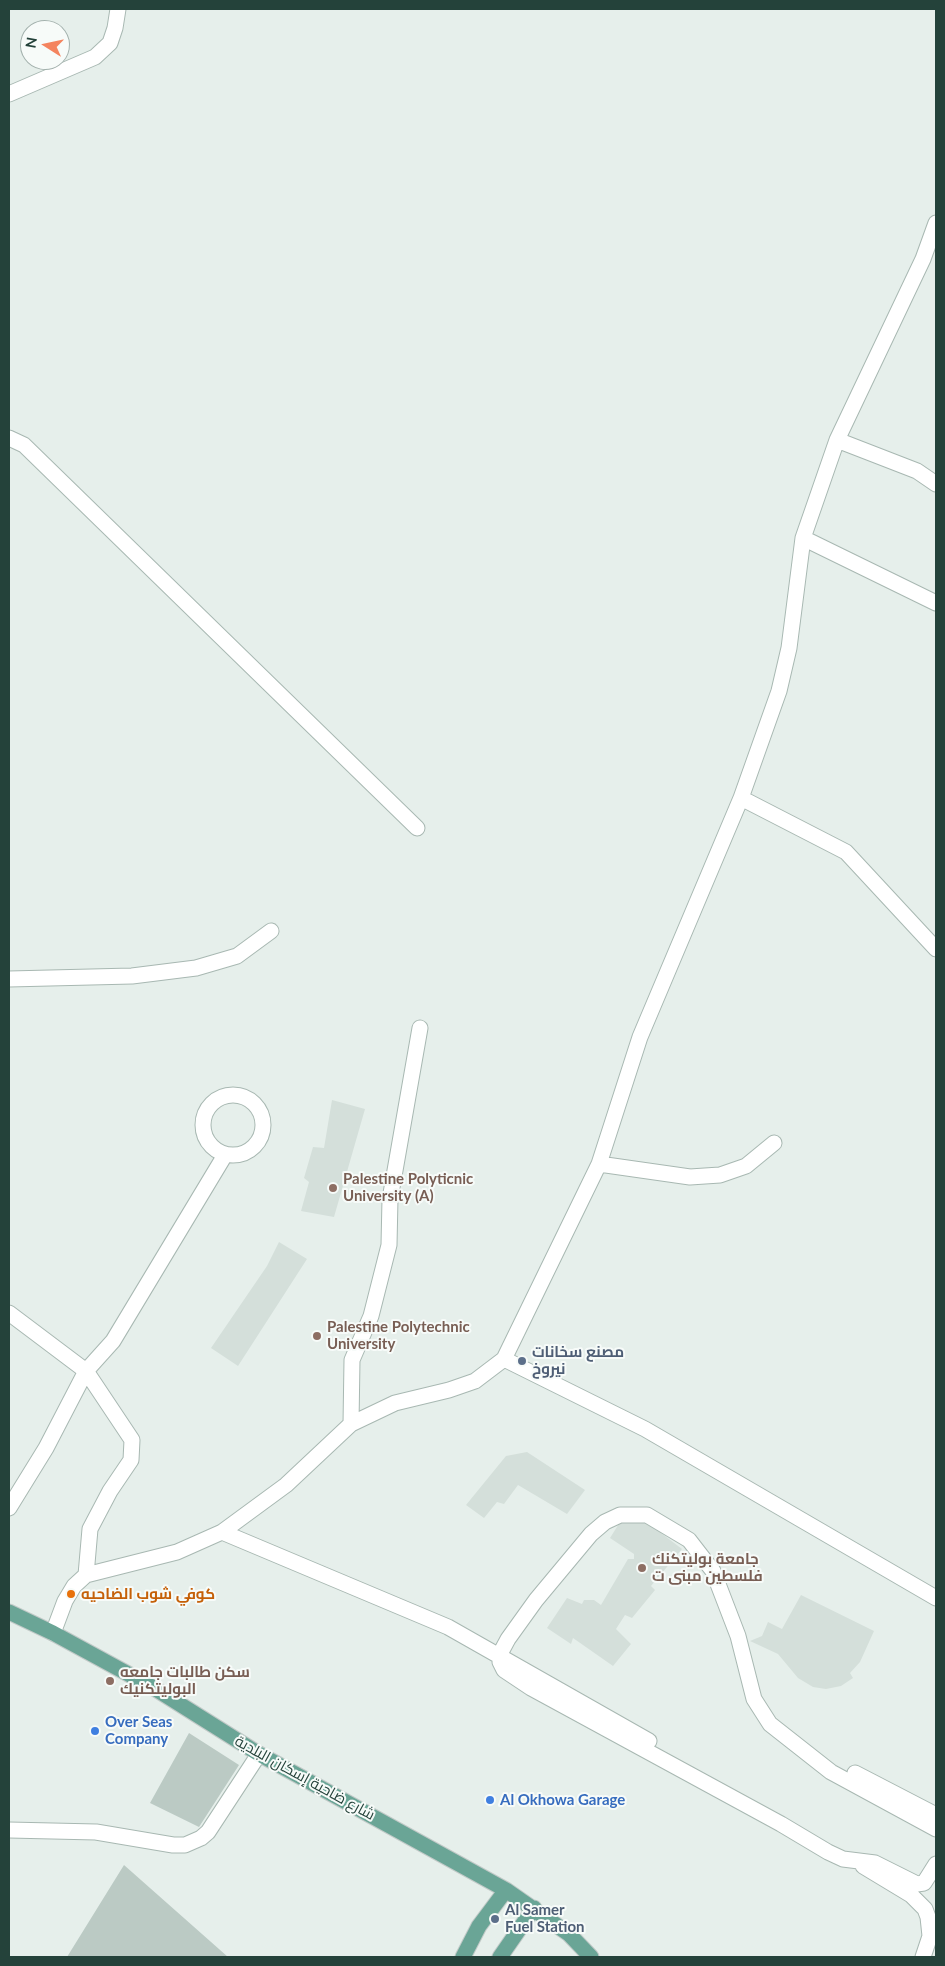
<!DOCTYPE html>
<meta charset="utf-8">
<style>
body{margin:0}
#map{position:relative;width:945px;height:1966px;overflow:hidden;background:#e6efeb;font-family:Lato,sans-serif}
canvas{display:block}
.frame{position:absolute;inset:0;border:10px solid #24423a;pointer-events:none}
.north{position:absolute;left:20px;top:20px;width:50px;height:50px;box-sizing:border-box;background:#f7fbf9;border:1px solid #a3b1ad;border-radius:50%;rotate:280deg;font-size:14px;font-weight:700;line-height:20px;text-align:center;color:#24423a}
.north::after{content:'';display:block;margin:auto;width:18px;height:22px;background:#f4845f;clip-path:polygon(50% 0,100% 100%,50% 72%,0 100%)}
</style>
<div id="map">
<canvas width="945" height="1966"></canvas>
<div class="frame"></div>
<div class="north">N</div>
</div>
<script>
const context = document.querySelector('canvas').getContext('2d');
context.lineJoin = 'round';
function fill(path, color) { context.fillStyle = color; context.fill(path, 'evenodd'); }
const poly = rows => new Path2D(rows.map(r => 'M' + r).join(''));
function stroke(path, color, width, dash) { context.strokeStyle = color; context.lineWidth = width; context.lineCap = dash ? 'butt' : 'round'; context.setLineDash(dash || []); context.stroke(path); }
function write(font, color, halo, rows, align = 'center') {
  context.font = font + ' Lato,Cairo,sans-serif'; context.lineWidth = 4; context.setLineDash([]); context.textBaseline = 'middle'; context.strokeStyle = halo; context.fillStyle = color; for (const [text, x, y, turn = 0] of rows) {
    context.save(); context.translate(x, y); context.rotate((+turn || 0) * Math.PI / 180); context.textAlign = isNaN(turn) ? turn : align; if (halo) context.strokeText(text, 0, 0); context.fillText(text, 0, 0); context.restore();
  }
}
const built = poly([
 [332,1100,365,1109,334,1217,301,1211,309,1182,304,1178,313,1147,324,1148],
 [279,1242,307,1259,238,1366,211,1348,267,1266],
 [527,1452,585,1490,567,1514,518,1485,504,1504,497,1502,484,1518,466,1505,506,1456],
 [625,1514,640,1523,648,1518,662,1528,661,1533,682,1549,651,1586,655,1590,632,1618,625,1615,616,1629,631,1644,613,1666,573,1638,571,1644,547,1628,567,1598,582,1604,584,1600,594,1600,601,1605,628,1559,634,1559,634,1554,610,1538],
 [801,1595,874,1631,860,1662,850,1673,853,1678,841,1686,826,1689,813,1687,798,1678,778,1654,750,1641,762,1636,768,1622,782,1629]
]);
const building = poly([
 [189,1733,239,1765,199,1827,150,1803],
 [124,1865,228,1957,67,1957]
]);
const minor = poly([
 [9,94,95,57,110,43,115,28,118,9],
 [9,438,24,445,417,828],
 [837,440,917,471,936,484],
 [803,538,936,603],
 [741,798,846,852,936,949],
 [9,979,132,976,196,968,237,956,271,931],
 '203 1125a30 30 0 1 1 60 0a30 30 0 1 1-60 0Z',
 [599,1164,690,1177,720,1175,746,1166,774,1143],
 [9,1313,86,1371,132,1440,131,1460,110,1491,90,1529,86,1575],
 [504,1359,645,1429,936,1598],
 [351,1424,352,1360,371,1316,389,1245,390,1199,420,1028],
 [9,1508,46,1448,86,1371,113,1341,225,1155],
 [222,1532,448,1627,649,1741],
 [53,1633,65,1601,74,1586,86,1575,177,1552,222,1532,286,1485,351,1424,395,1403,449,1390,475,1381,504,1359,599,1164,640,1037,741,798,779,691,789,648,803,538,837,440,923,259,936,223],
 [855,1773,936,1815],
 [936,1829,831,1772,770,1724,754,1699,738,1636,713,1571,689,1540,647,1515,620,1515,605,1522,591,1534,536,1600,508,1639,501,1652,500,1662,504,1670,531,1688,781,1824,828,1852,843,1859,875,1863,917,1884,924,1883,936,1864],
 [9,1830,96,1832,173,1845,185,1845,201,1838,208,1832,259,1754],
 [863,1866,911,1895,925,1909,928,1917,930,1936,923,1957]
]);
const major = poly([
 [9,1612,53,1633,154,1688,259,1754,506,1890,569,1934,591,1957],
 [463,1957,479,1926,506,1890],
 [500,1957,534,1908]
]);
const markers = [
 [333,1188,5,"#8d6e63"],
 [317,1336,5,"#8d6e63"],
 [522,1361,5,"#5c6f8a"],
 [642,1568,5,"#8d6e63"],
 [71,1594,5,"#e8710a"],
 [110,1681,5,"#8d6e63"],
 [95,1731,5,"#3f7fe0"],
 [490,1800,5,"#3f7fe0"],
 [495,1919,5,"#5c6f8a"]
];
const educationNames = [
 ["Palestine Polyticnic",343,1179],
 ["University (A)",343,1196],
 ["Palestine Polytechnic",327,1327],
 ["University",327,1344],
 ["جامعة بوليتكنك",652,1559],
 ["فلسطين مبنى ت",652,1576],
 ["سكن طالبات جامعه",120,1672],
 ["البوليتكنيك",120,1689]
];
const serviceNames = [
 ["مصنع سخانات",532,1352],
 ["نيروخ",532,1369],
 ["Al Samer",505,1910],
 ["Fuel Station",505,1927]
];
const foodNames = [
 ["كوفي شوب الضاحيه",81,1594]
];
const shopNames = [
 ["Over Seas",105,1722],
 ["Company",105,1739],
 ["Al Okhowa Garage",500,1800]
];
const streetNames = [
 ["شارع ضاحية إسكان البلدية",305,1778,29]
];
fill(built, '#d4dfda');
fill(building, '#bbcac4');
stroke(minor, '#a8b8b2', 17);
stroke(major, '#c2cac8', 17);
stroke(minor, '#fff', 15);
stroke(major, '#6aa596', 15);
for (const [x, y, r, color] of markers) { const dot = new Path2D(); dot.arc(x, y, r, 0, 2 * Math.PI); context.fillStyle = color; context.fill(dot); stroke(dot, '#f7fbf9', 2); }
write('bold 15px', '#785e54', '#f7fbf9', educationNames, 'left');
write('bold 15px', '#4e5e75', '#f7fbf9', serviceNames, 'left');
write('bold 15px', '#c56008', '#f7fbf9', foodNames, 'left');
write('bold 15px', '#366cbe', '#f7fbf9', shopNames, 'left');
write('15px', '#24423a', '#f7fbf9', streetNames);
</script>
